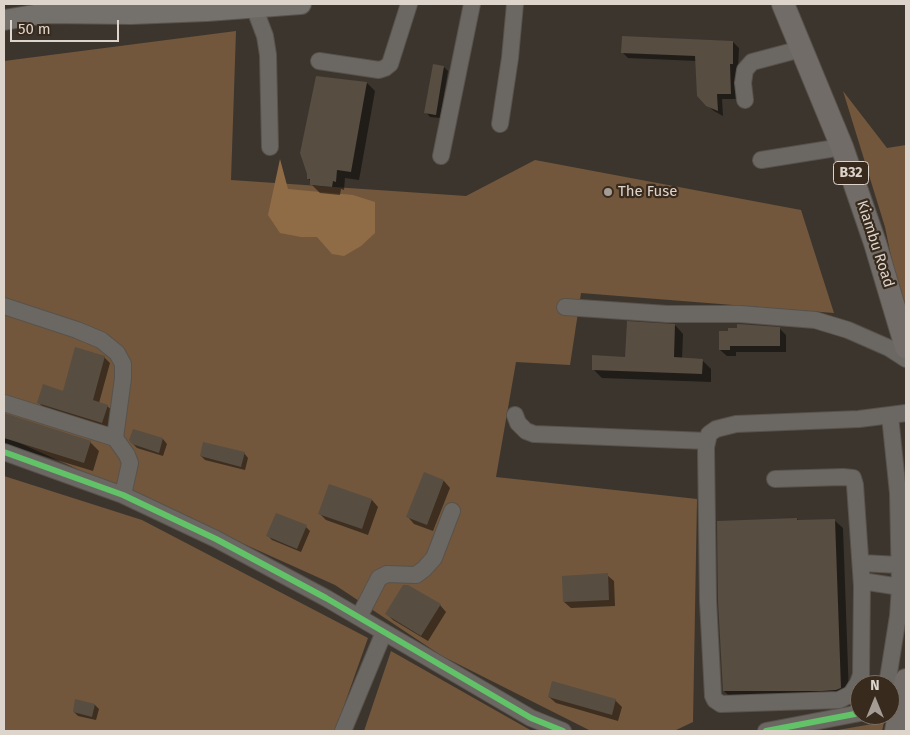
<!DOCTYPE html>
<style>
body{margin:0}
#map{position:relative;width:910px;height:735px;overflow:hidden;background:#3c352e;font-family:"Fira Sans",sans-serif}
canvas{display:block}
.frame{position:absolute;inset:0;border:5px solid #ddd4cc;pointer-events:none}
.north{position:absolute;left:850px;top:675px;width:50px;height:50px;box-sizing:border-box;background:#382b1e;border:1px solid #7a6f64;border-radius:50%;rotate:0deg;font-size:14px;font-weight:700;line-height:20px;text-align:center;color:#ddd4cc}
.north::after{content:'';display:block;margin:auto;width:18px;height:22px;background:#a59c95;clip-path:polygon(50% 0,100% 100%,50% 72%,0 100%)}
.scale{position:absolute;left:10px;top:20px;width:109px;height:22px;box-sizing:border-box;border:2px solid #ddd4cc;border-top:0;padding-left:6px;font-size:15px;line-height:18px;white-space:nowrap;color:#ddd4cc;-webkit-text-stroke:4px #382b1e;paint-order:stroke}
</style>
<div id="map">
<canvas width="910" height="735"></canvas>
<div class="frame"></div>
<div class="north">N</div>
<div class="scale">50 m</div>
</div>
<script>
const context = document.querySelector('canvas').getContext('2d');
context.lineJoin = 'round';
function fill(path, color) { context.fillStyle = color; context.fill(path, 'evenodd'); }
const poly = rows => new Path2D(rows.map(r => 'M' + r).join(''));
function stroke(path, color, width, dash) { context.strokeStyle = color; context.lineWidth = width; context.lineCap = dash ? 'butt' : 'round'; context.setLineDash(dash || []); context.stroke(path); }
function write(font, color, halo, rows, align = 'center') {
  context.font = font + ' "Fira Sans",sans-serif'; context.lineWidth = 4.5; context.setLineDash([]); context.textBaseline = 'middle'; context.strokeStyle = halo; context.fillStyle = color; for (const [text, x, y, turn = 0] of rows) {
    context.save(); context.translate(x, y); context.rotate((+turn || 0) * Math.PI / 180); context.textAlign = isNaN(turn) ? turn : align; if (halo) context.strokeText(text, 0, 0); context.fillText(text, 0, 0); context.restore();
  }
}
const green = poly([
 [236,31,231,180,466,196,535,160,801,210,834,313,581,293,570,365,516,362,496,477,697,499,693,722,674,731,591,731,442,656,335,585,4,436,4,61],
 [843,91,887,148,906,145,906,328,885,227],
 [4,476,142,520,368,638,335,731,4,731],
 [391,651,532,731,364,731],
 [884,722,882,731,832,731]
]);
const water = poly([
 [280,159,288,189,353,195,375,202,375,233,361,246,344,256,332,254,317,237,301,237,280,233,268,215]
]);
const shadow = poly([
 [733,42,739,48,738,69,736,69,736,99,722,99,723,116,714,111,707,105,697,61,628,58,622,52],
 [444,67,448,71,440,118,430,117,426,112],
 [367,83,375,91,359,180,345,178,344,190,341,189,340,195,320,193,311,184,311,182,308,178],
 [675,325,683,334,682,359,702,360,711,369,711,382,602,378,593,369,626,358],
 [779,328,786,335,786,352,736,352,736,356,727,356,720,350,720,333],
 [104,357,110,363,99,403,107,406,113,411,108,428,44,408,39,403,64,392],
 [4,415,90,442,99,451,93,471,4,444],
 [163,439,167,444,163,456,137,448,133,444],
 [244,453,248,458,245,470,205,460,201,456],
 [425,474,444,481,450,488,433,531,414,524,408,517],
 [372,500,378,507,368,535,326,520,320,514],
 [797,519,799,521,834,520,843,528,849,696,732,699,724,691],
 [306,527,310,531,301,552,272,540,268,536],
 [607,575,614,581,615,606,571,608,564,602],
 [440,605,446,612,428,641,393,620,387,614],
 [549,697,615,700,622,707,618,721,556,703],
 [76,701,95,705,99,709,96,720,78,716,74,712]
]);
const building = poly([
 [622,36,733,41,733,64,730,64,731,94,717,94,718,111,706,106,697,96,695,56,621,53],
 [433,64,444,66,436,115,424,113],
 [316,76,367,82,351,172,337,170,336,182,333,181,332,187,310,185,310,179,307,179,307,174,300,153],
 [627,321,675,324,674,357,703,359,702,374,592,370,592,355,625,357],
 [737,324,780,327,780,346,730,346,730,350,719,350,719,331,728,331,728,328,737,328],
 [75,347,105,356,93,400,108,405,102,423,37,403,43,384,63,391],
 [4,413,91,441,84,463,4,438],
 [133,429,163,438,159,453,132,444,129,440],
 [203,442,245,452,241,467,200,456],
 [424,472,444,480,427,525,406,517],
 [329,484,372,499,362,529,318,514],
 [276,513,307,525,297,549,266,536],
 [797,518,797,520,835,519,841,688,836,690,822,691,723,691,718,601,717,521],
 [608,573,609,600,563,602,562,576],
 [403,585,408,585,441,604,421,636,385,614],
 [552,681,616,699,612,715,548,697],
 [75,699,95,704,92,717,73,712]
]);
const minor = poly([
 [254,7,265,36,268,55,270,147],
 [319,61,379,70,385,68,390,64,409,4],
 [745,100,743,83,745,70,752,62,801,49],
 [500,124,510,58,515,4],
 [441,156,472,4],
 [761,160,842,147],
 [4,306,77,330,101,340,117,353,123,364,123,378,115,438,127,455,130,463,123,495],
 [565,307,667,314,740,314,815,320,848,330,889,348,906,359],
 [4,403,115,438],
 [515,415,518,423,526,431,534,434,707,441],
 [4,452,123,495,216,539,326,598,531,718,563,731],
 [775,479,843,477,853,478,855,485,862,586,861,675,858,683,851,694,839,700,721,704,715,700,713,696,708,601,706,447,709,434,716,429,736,424,859,419,906,413],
 [861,563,900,565],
 [862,581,900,587],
 [359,617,379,578,387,574,416,575,424,569,434,558,452,511],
 [887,685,898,616,900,587,898,493,890,416],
 [343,731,384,632],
 [766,731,860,713]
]);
const major = poly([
 [45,13,131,14,207,11,301,4],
 [4,20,58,11]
]);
const highway = poly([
 [783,4,842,147,875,243,906,347],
 [896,731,906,680]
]);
const cycleway = poly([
 [4,452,123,495,216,539,326,598,531,718,563,731],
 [766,731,860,713]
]);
const markers = [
 [608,192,5,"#a59c95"]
];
const shields = [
 [851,173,35]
];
const shieldNames = [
 ["B32",851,173]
];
const poiNames = [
 ["The Fuse",618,192]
];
const streetNames = [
 ["Kiambu Road",875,244,72]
];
fill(green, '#72573c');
fill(water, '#906c46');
fill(shadow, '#0007');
fill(building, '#574d41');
stroke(minor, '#58524b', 18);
stroke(major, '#58524b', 22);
stroke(highway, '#58524b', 24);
stroke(minor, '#6b6864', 16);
stroke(major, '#74706c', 20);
stroke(highway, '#726c68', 22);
stroke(cycleway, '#61c268', 6);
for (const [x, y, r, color] of markers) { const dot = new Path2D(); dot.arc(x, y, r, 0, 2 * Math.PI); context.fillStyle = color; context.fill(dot); stroke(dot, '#382b1e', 2); }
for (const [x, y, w] of shields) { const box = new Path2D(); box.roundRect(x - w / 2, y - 11.5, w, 23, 4); context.fillStyle = '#382b1e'; context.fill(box); stroke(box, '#ddd4cc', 1); }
write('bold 14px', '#ddd4cc', null, shieldNames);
write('15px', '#ddd4cc', '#382b1e', poiNames, 'left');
write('15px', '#ddd4cc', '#382b1e', streetNames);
</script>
